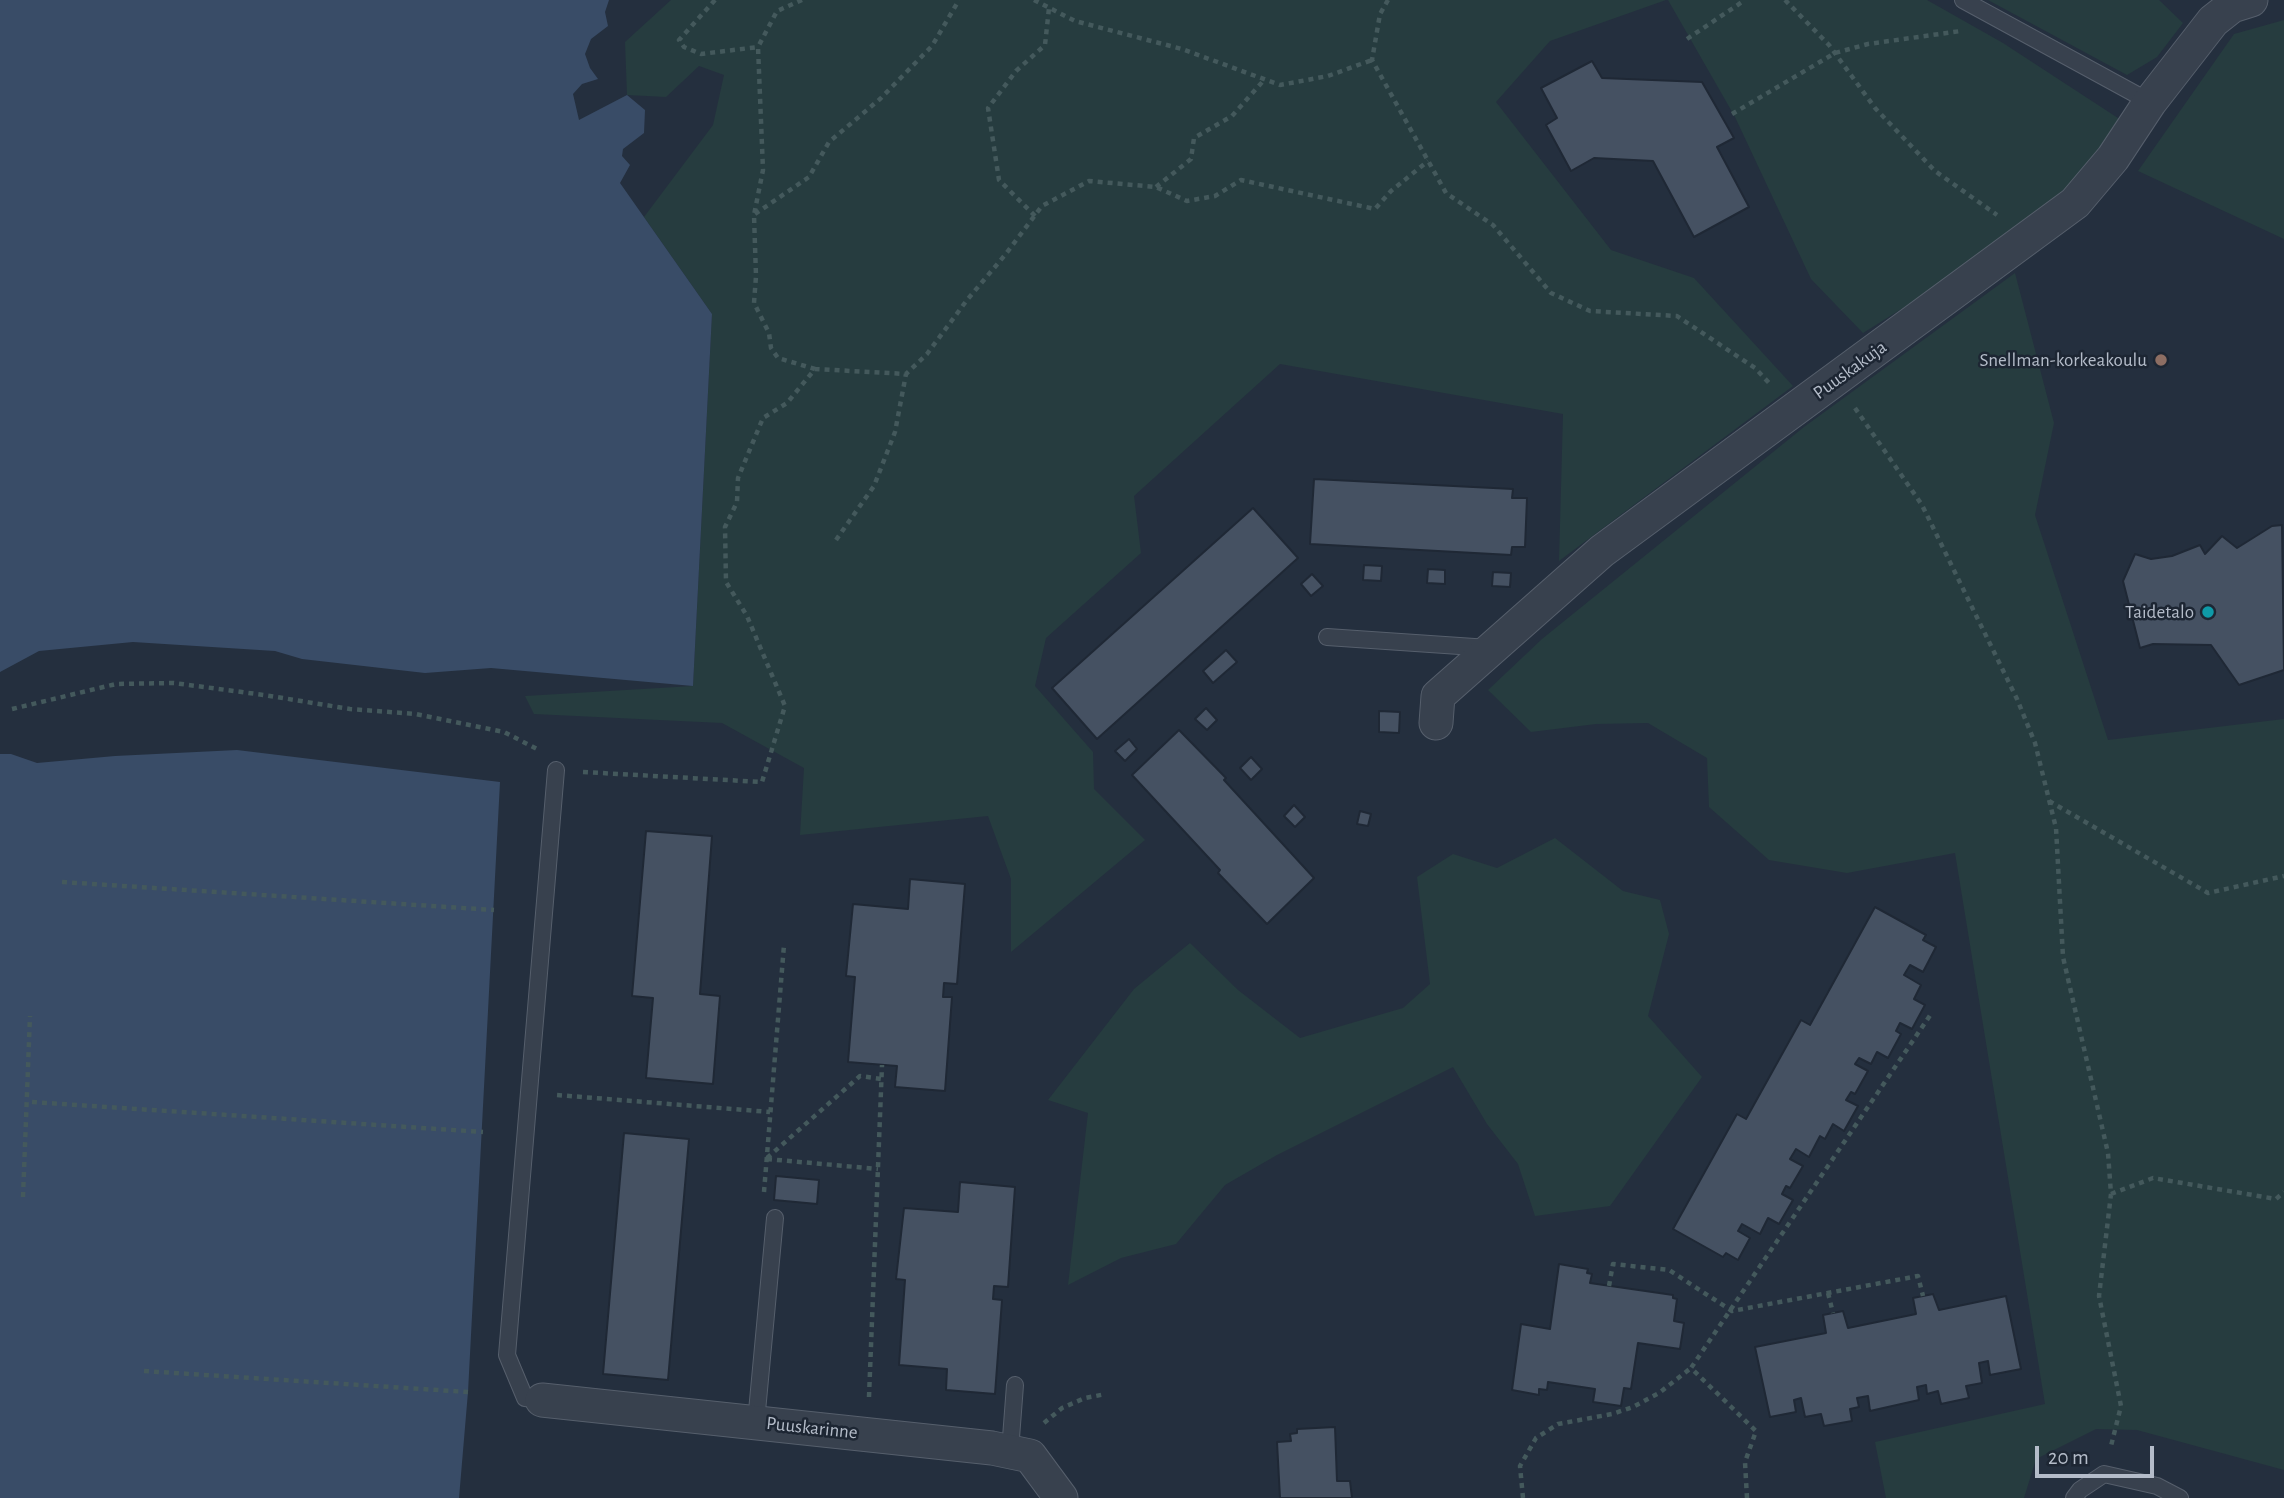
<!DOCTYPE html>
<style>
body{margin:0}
#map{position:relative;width:2284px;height:1498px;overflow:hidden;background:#242f3e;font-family:"Alegreya Sans",sans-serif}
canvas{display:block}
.scale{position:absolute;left:2035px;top:1446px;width:119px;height:32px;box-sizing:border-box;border:4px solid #b4bcc9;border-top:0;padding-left:9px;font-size:21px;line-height:24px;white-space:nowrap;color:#b4bcc9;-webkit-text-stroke:5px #1d2633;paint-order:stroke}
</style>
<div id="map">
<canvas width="2284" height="1498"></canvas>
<div class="scale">20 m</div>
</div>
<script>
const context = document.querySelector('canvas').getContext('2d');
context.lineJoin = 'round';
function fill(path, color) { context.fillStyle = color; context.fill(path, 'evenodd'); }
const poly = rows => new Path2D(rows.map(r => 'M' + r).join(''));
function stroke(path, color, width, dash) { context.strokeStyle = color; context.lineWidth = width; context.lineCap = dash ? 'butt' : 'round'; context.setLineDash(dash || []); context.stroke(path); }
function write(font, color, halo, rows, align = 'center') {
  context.font = font + ' "Alegreya Sans",sans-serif'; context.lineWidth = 5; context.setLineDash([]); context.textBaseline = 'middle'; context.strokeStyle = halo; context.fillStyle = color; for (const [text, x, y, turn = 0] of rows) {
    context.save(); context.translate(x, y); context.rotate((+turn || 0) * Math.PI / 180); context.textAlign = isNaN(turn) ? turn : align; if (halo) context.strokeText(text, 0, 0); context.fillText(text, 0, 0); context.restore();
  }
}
const green = poly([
 [671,0,1666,0,1550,41,1496,102,1611,250,1694,278,1793,386,1559,561,1563,414,1280,364,1134,496,1141,553,1046,638,1035,686,1093,752,1094,789,1145,840,1011,952,1011,879,988,816,800,835,804,768,722,723,534,714,525,696,693,686,712,314,644,217,713,125,724,75,699,66,666,97,627,95,625,42],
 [1668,0,1927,0,2003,43,2121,120,2062,195,1996,250,1863,333,1811,279,1735,117],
 [1988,0,2159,0,2183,23,2157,57,2127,75],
 [2284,20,2284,239,2138,171,2234,34],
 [2015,273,2054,423,2035,515,2108,740,2284,719,2284,1470,2137,1430,2096,1429,2036,1459,2024,1498,1886,1498,1875,1442,2045,1404,1955,853,1847,873,1769,860,1709,807,1707,758,1648,723,1596,724,1531,732,1488,690,1542,639,1804,427],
 [1555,838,1623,891,1660,900,1669,934,1648,1016,1702,1077,1610,1206,1535,1216,1518,1164,1487,1124,1453,1067,1277,1155,1225,1185,1176,1244,1121,1258,1068,1285,1088,1113,1048,1100,1134,989,1190,943,1238,990,1300,1038,1403,1008,1430,984,1417,877,1453,854,1497,868]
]);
const water = poly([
 [0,0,609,0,605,12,608,26,591,39,585,54,590,68,598,79,582,84,573,94,579,120,627,95,645,110,644,133,623,149,622,156,630,165,620,183,712,314,693,686,491,668,425,673,302,659,275,651,133,642,39,651,0,672],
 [237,750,500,782,468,1392,459,1498,0,1498,0,754,11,754,37,763,115,756]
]);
const building = poly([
 [1592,61,1602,78,1702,82,1734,138,1717,147,1749,207,1694,237,1653,161,1594,158,1571,171,1546,125,1557,118,1541,88,1592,61],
 [1314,479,1513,489,1512,498,1527,498,1525,547,1512,547,1511,555,1310,544,1314,479],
 [1253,508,1298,558,1097,739,1052,688,1253,508],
 [2282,525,2284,670,2239,685,2211,645,2153,644,2140,648,2123,581,2135,554,2151,559,2172,556,2200,545,2205,554,2222,536,2237,548,2272,526,2282,525],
 [1364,565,1382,566,1381,581,1363,580,1364,565],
 [1428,569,1445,570,1445,584,1427,583,1428,569],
 [1493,572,1511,573,1510,587,1492,586,1493,572],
 [1312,574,1323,586,1311,596,1301,584,1312,574],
 [1226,650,1237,662,1213,683,1203,671,1226,650],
 [1206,708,1217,720,1207,730,1195,719,1206,708],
 [1379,711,1400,712,1399,733,1379,732,1379,711],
 [1179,730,1226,778,1224,780,1314,878,1267,924,1218,873,1220,870,1132,775,1179,730],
 [1129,739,1137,749,1125,761,1115,751,1129,739],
 [1251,757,1262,769,1251,780,1240,768,1251,757],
 [1294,805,1305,817,1295,827,1284,816,1294,805],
 [1360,811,1371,814,1368,826,1357,824,1360,811],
 [646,831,712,836,700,994,720,996,713,1084,646,1078,653,998,632,996,646,831],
 [910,879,965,884,957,984,944,983,943,997,952,997,945,1091,895,1087,897,1066,848,1062,855,977,846,976,853,904,908,909,910,879],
 [1875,907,1926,935,1923,940,1936,947,1923,972,1910,965,1904,975,1921,985,1914,999,1925,1005,1912,1029,1900,1023,1896,1031,1901,1034,1888,1058,1877,1052,1871,1064,1859,1058,1855,1064,1868,1071,1855,1094,1851,1092,1846,1100,1858,1106,1844,1131,1833,1124,1825,1139,1820,1136,1809,1157,1796,1149,1790,1159,1803,1166,1790,1188,1786,1186,1782,1194,1793,1200,1779,1224,1768,1218,1760,1234,1742,1224,1738,1231,1750,1238,1738,1260,1726,1253,1723,1257,1673,1229,1737,1114,1746,1119,1801,1020,1810,1025,1875,907],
 [624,1133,689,1139,668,1380,603,1374,624,1133],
 [776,1176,819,1180,817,1204,774,1200,776,1176],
 [960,1182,1015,1187,1008,1287,994,1286,993,1299,1002,1300,995,1394,946,1390,947,1369,899,1365,905,1280,896,1279,904,1208,958,1212,960,1182],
 [1559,1264,1588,1269,1587,1273,1592,1274,1590,1283,1673,1295,1673,1298,1677,1299,1674,1321,1684,1323,1680,1349,1638,1343,1631,1389,1624,1388,1621,1406,1593,1402,1595,1389,1548,1382,1547,1390,1539,1389,1539,1395,1512,1390,1521,1324,1550,1329,1559,1264],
 [1933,1294,1939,1310,2006,1296,2021,1369,1990,1375,1988,1361,1979,1363,1982,1383,1966,1386,1969,1398,1941,1404,1938,1391,1927,1394,1926,1385,1917,1387,1919,1400,1870,1411,1868,1396,1857,1398,1859,1407,1850,1409,1852,1421,1824,1426,1821,1414,1805,1417,1801,1398,1794,1400,1796,1412,1770,1417,1755,1347,1826,1333,1823,1315,1843,1311,1848,1328,1916,1314,1913,1298,1933,1294],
 [1335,1427,1337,1481,1350,1481,1352,1498,1280,1498,1277,1442,1291,1441,1290,1434,1297,1433,1297,1429,1335,1427]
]);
const path = poly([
 [715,0,679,40,684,47,701,54,758,47],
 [802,0,777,11,758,47,763,170,754,215,756,276,754,303,769,333,771,348,778,358,815,369],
 [1034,0,1075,21,1182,49,1280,85,1328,76,1372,60],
 [1388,0,1380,14,1372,60,1446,193,1493,225,1551,293,1590,311,1677,316,1755,368,1770,384],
 [1785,0,1829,45,1875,108,1935,171,1997,215],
 [1687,39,1745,0],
 [1732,114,1835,53,1868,44,1961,31],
 [1156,187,1191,159,1194,138,1232,116,1265,79],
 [755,214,809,177,829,142,880,99,932,46,959,0],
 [1035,216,999,180,988,108,1016,71,1045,45,1049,8],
 [1855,408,1922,505,2017,699,2035,743,2056,828,2063,957,2108,1153,2111,1194,2099,1296,2121,1406,2111,1446],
 [836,540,874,486,895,432,906,374],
 [12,709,116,684,174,683,264,695,350,709,416,714,504,732,539,750],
 [583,772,762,782,785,706,747,616,726,582,725,527,737,502,738,478,763,418,787,403,815,369,906,374,927,354,967,300,1005,255,1042,206,1089,181,1156,187,1187,201,1215,196,1241,180,1375,209,1391,191,1428,161],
 [2049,801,2208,893,2284,876],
 [62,882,494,910],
 [557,1095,770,1112],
 [32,1102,483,1132],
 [767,1158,860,1076,881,1079],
 [767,1159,878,1169],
 [764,1192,784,945],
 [2111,1194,2153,1178,2276,1199,2284,1192],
 [23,1197,30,1016],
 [1609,1286,1613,1264,1669,1270,1732,1311,1918,1276,1923,1296],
 [1828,1293,1833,1313],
 [144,1371,468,1392],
 [869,1397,882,1065],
 [1044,1423,1062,1408,1085,1398,1106,1394],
 [1523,1498,1520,1466,1536,1438,1558,1424,1612,1414,1633,1407,1659,1393,1691,1368],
 [1747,1498,1745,1462,1756,1431,1691,1368,1931,1014]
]);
const lane = poly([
 [1963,0,2150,102],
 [1327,637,1489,648],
 [542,1400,525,1398,507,1355,556,770],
 [756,1422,775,1218],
 [1010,1451,1015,1385],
 [2074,1498,2080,1490,2104,1474,2157,1486,2180,1498]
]);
const street = poly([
 [1436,723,1438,696,1602,551,2075,203,2113,158,2150,102,2213,21,2232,6,2251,0],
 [542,1400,992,1448,1030,1456,1061,1498]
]);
const markers = [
 [2161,360,7,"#8d6e63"],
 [2208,612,7,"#0f9aa8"]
];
const poiNames = [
 ["Snellman-korkeakoulu",2147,360],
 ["Taidetalo",2194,612]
];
const streetNames = [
 ["Puuskakuja",1850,370,-36],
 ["Puuskarinne",812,1428,6]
];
fill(green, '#263c3f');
fill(water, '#394c67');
fill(building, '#455162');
stroke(building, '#1f2835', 2);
stroke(lane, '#565f6c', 18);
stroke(street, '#565f6c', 35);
stroke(path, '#44595c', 4.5, [5, 5]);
stroke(lane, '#38414e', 16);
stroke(street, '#38414e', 33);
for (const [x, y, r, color] of markers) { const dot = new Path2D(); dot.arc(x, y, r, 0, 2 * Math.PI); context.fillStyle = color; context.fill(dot); stroke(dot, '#1d2633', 2.5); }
write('19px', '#b4bcc9', '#1d2633', poiNames, 'right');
write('19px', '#b4bcc9', '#1d2633', streetNames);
</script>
